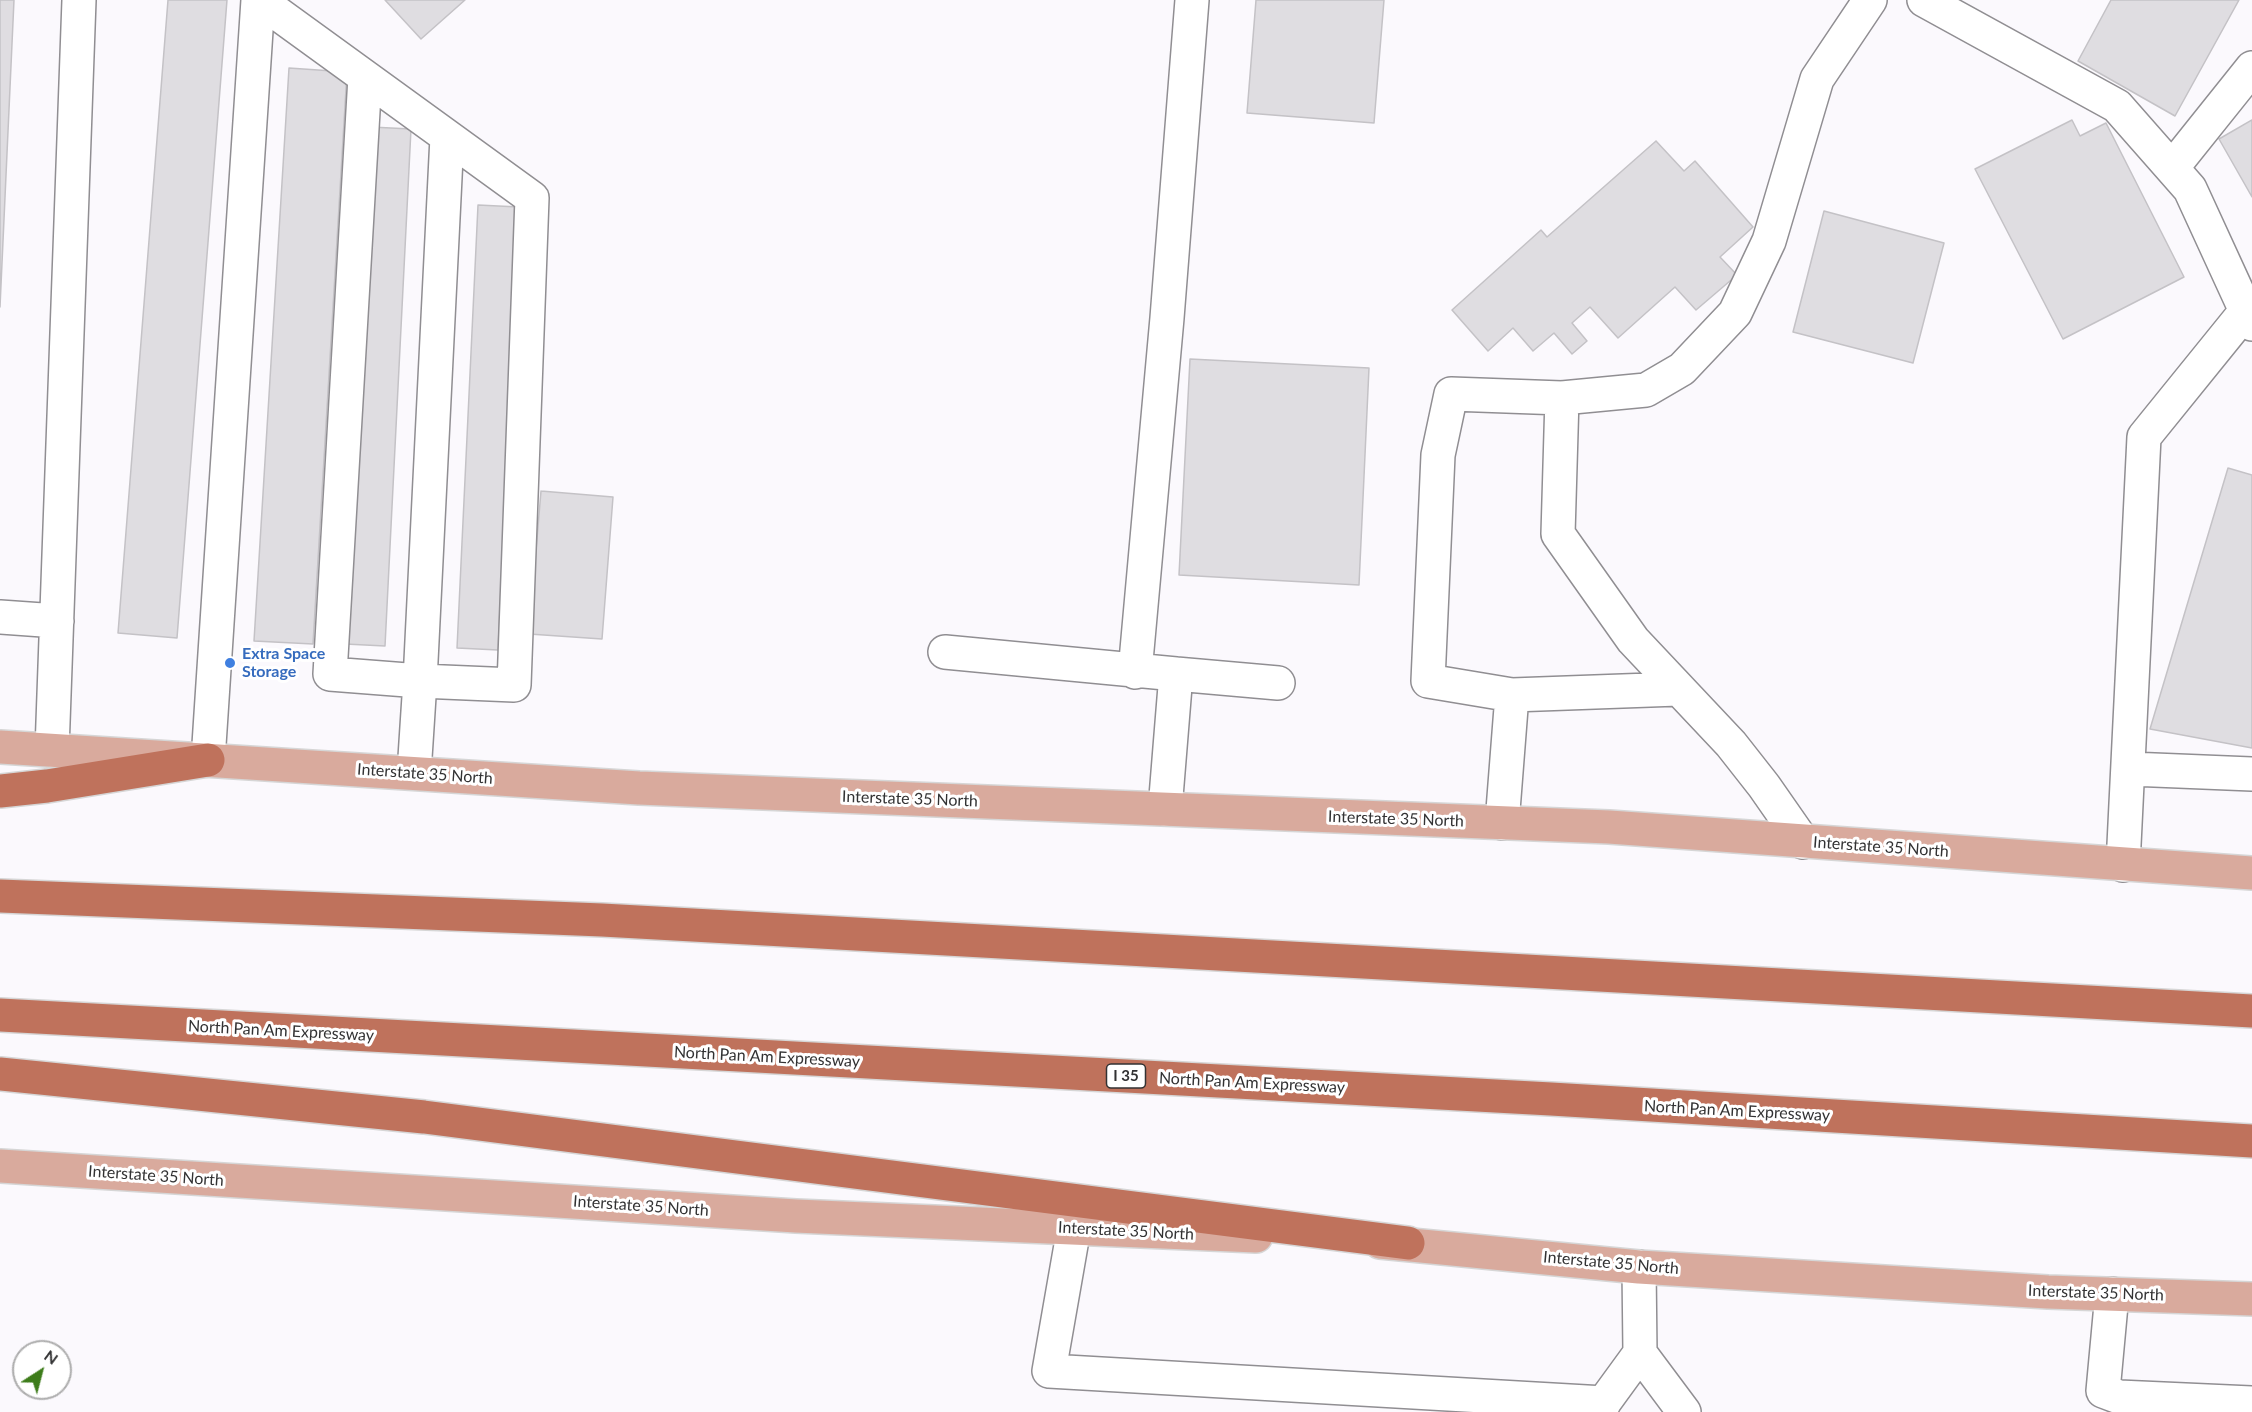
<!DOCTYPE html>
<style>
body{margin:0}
#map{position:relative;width:2252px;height:1412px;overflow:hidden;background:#fbf9fd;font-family:Lato,sans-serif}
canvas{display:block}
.north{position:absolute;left:12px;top:1340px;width:60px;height:60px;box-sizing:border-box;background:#fff;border:2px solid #adadad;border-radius:50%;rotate:36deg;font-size:16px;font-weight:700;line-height:24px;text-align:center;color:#323233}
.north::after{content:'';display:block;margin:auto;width:21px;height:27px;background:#3d7c1a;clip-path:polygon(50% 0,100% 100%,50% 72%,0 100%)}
</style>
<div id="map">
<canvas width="2252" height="1412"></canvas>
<div class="north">N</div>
</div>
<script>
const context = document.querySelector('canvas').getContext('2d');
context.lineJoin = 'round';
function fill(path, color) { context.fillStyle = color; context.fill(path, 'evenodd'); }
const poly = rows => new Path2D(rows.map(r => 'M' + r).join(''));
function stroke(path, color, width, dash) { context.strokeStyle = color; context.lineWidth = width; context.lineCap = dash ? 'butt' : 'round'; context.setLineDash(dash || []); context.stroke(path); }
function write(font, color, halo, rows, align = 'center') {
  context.font = font + ' Lato,sans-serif'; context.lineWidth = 6; context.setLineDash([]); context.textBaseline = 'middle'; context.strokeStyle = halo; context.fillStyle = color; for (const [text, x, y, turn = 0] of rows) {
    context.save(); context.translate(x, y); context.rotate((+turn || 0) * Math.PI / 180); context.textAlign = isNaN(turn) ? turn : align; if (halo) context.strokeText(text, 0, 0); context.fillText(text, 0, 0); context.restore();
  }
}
const building = poly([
 [0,0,14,0,0,307,0,0],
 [168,0,227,0,177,638,118,633,168,0],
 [385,0,465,0,421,39,385,0],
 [1256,0,1384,0,1374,123,1247,113,1256,0],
 [2111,0,2239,0,2175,116,2078,61,2111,0],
 [289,68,347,72,313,644,254,641,289,68],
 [2072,120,2080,136,2106,123,2184,277,2063,339,1975,169,2072,120],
 [2252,120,2252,197,2219,139,2252,120],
 [371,127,411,129,385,646,345,644,371,127],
 [1656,141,1684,171,1695,161,1753,227,1720,257,1737,275,1696,310,1675,287,1618,338,1590,307,1572,323,1587,341,1572,354,1554,333,1533,351,1513,328,1488,351,1452,310,1541,230,1547,237,1656,141],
 [478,205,519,207,498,650,457,648,478,205],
 [1824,211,1944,243,1913,363,1793,332,1824,211],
 [1190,359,1369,368,1359,585,1179,575,1190,359],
 [2228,468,2252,475,2252,748,2150,729,2228,468],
 [541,491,613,497,602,639,529,634,541,491]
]);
const minor = poly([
 [259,0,532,198,514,685,420,681,414,773],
 [1924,0,2117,106,2190,189,2252,324],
 [365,77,330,674,420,681,447,137],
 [2172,168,2252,68],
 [1562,398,1646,390,1682,369,1735,313,1769,241,1817,79,1870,0],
 [0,617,57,621],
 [945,652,1176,674,1165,809],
 [1135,672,1167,318,1192,0],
 [1176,674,1278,683],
 [1512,695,1678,689],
 [52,750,79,0],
 [208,760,258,0],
 [2130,769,2252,774],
 [1502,823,1512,695,1428,681,1438,455,1451,394,1562,398,1558,534,1633,640,1731,744,1764,786,1803,842],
 [2123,865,2144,437,2246,311],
 [1074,1228,1049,1371,1604,1403],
 [2112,1294,2103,1391,2119,1397,2252,1403],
 [1640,1353,1684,1412],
 [1597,1412,1640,1353,1639,1267]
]);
const major = poly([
 [0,747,639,788,1609,827,2252,873],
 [0,1166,796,1216,1256,1236],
 [1380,1242,1639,1267,2048,1292,2252,1299]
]);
const highway = poly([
 [0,791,47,786,208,760],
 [0,896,602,920,2252,1011],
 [0,1015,1551,1099,2252,1141],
 [0,1074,424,1117,1408,1243]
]);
const markers = [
 [230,663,6,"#3f7fe0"]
];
const shields = [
 [1126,1076,39]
];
const shieldNames = [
 ["I 35",1126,1076]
];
const shopNames = [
 ["Extra Space",242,654],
 ["Storage",242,672]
];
const streetNames = [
 ["Interstate 35 North",425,774,4],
 ["Interstate 35 North",910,799,2],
 ["Interstate 35 North",1396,819,2],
 ["Interstate 35 North",1881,847,4],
 ["North Pan Am Expressway",281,1031,3],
 ["North Pan Am Expressway",767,1057,3],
 ["North Pan Am Expressway",1252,1083,3],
 ["North Pan Am Expressway",1737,1111,3],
 ["Interstate 35 North",156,1176,4],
 ["Interstate 35 North",641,1206,4],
 ["Interstate 35 North",1126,1231,3],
 ["Interstate 35 North",1611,1263,5],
 ["Interstate 35 North",2096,1293,2]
];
fill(building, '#dfdde1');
stroke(building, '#c4c2c6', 1.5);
stroke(minor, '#908e92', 36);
stroke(major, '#d6d6d6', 36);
stroke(highway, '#d6d6d6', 36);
stroke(minor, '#fff', 33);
stroke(major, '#d9aa9d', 33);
stroke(highway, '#bf725c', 33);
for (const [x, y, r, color] of markers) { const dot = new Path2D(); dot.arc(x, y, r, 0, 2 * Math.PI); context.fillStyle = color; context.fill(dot); stroke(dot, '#fff', 2); }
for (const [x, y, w] of shields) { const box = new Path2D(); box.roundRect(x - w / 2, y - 12, w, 24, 4.5); context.fillStyle = '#fff'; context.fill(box); stroke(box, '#323233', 1.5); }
write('bold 15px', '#323233', null, shieldNames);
write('bold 16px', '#366cbe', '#fff', shopNames, 'left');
write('16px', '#323233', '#fff', streetNames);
</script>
